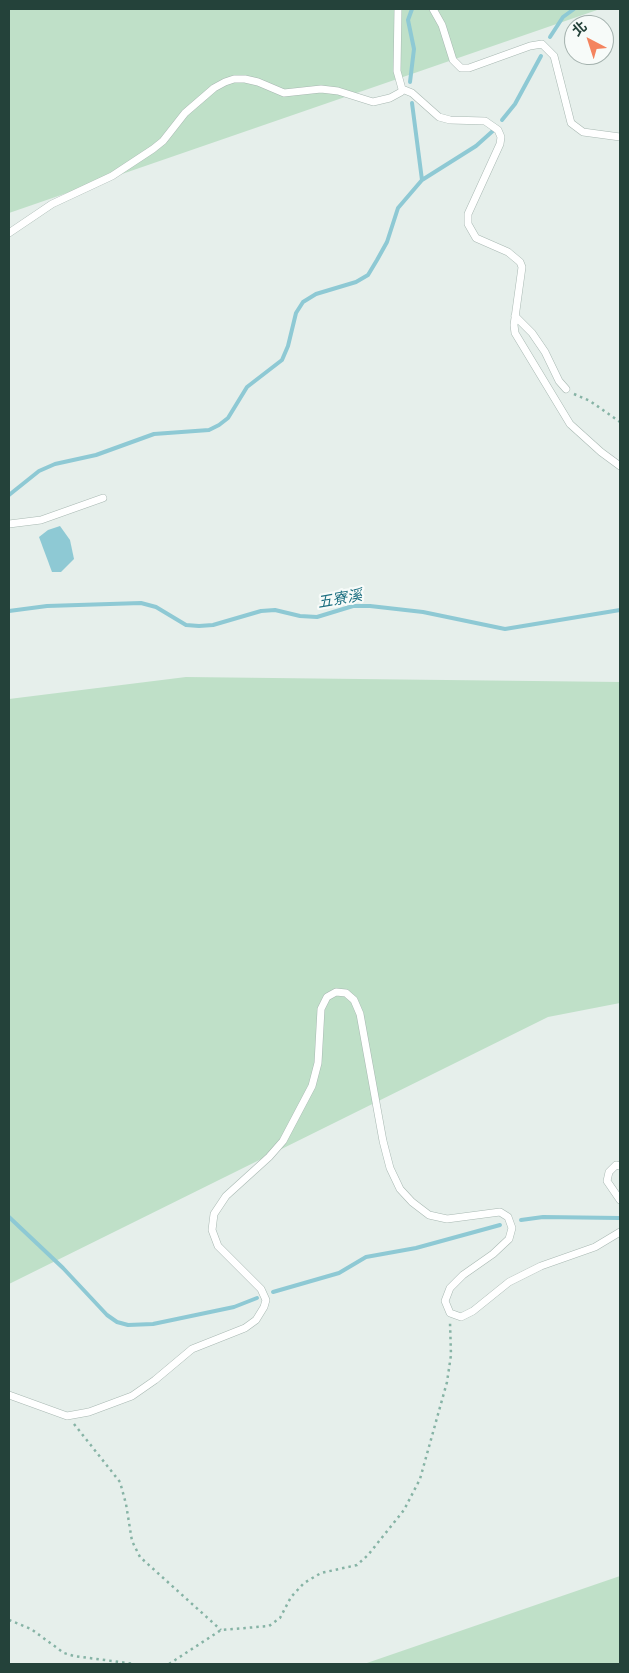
<!DOCTYPE html>
<meta charset="utf-8">
<style>
body{margin:0}
#map{position:relative;width:629px;height:1673px;overflow:hidden;background:#e6efeb;font-family:"Nunito Sans","Noto Sans TC",sans-serif}
canvas{display:block}
.frame{position:absolute;inset:0;border:10px solid #24423a;pointer-events:none}
.north{position:absolute;left:564px;top:15px;width:50px;height:50px;box-sizing:border-box;background:#f7fbf9;border:1px solid #a3b1ad;border-radius:50%;rotate:320deg;font-size:14px;font-weight:700;line-height:20px;text-align:center;color:#24423a}
.north::after{content:'';display:block;margin:auto;width:18px;height:22px;background:#f4845f;clip-path:polygon(50% 0,100% 100%,50% 72%,0 100%)}
</style>
<div id="map">
<canvas width="629" height="1673"></canvas>
<div class="frame"></div>
<div class="north">北</div>
</div>
<script>
const context = document.querySelector('canvas').getContext('2d');
context.lineJoin = 'round';
function fill(path, color) { context.fillStyle = color; context.fill(path, 'evenodd'); }
const poly = rows => new Path2D(rows.map(r => 'M' + r).join(''));
function stroke(path, color, width, dash) { context.strokeStyle = color; context.lineWidth = width; context.lineCap = dash ? 'butt' : 'round'; context.setLineDash(dash || []); context.stroke(path); }
function write(font, color, halo, rows, align = 'center') {
  context.font = font + ' "Nunito Sans","Noto Sans TC",sans-serif'; context.lineWidth = 4.5; context.setLineDash([]); context.textBaseline = 'middle'; context.strokeStyle = halo; context.fillStyle = color; for (const [text, x, y, turn = 0] of rows) {
    context.save(); context.translate(x, y); context.rotate((+turn || 0) * Math.PI / 180); context.textAlign = isNaN(turn) ? turn : align; if (halo) context.strokeText(text, 0, 0); context.fillText(text, 0, 0); context.restore();
  }
}
const green = poly([
 [9,9,600,9,9,213],
 [186,677,620,682,620,1003,548,1017,9,1284,9,699],
 [620,1576,620,1664,364,1664]
]);
const water = poly([
 [60,526,70,540,74,559,61,572,52,572,39,537,48,530]
]);
const stream = poly([
 [550,37,563,17,574,9],
 [410,82,414,49,408,20,412,9],
 [502,120,515,104,541,56],
 [422,180,476,146,495,129],
 [9,495,39,471,55,464,96,455,154,434,209,430,219,425,228,418,247,387,282,360,288,346,296,313,303,302,316,294,356,282,368,275,377,260,387,242,398,208,422,180,412,103],
 [9,611,47,606,141,603,156,607,186,625,199,626,213,625,261,611,275,610,300,616,317,617,353,606,370,606,423,612,505,629,620,610],
 [9,1217,63,1268,107,1315,117,1322,128,1325,153,1324,234,1307,257,1298],
 [521,1220,543,1217,619,1218],
 [273,1292,339,1273,366,1257,416,1248,500,1225]
]);
const path = poly([
 [574,394,590,401,620,422],
 [74,1424,120,1482,126,1504,132,1541,140,1557,221,1630],
 [9,1620,31,1629,64,1653,74,1656,135,1664],
 [169,1664,221,1630,269,1626,280,1618,291,1597,304,1583,321,1573,357,1565,368,1555,404,1510,420,1479,447,1382,451,1355,450,1322]
]);
const lane = poly([
 [398,9,397,71,402,89],
 [433,9,442,25,453,60,461,68,469,68,530,46,542,44,554,56,571,123,583,132,620,137],
 [402,89,412,93,439,117,450,120,485,121,498,130,501,137,500,144,468,214,468,224,476,238,508,252,520,262,522,267,514,325,515,333,570,424,601,452,620,466],
 [9,233,52,204,112,176,153,149,163,141,185,113,214,88,225,82,234,79,245,79,258,82,284,93,321,89,338,91,373,102,390,98,401,92,402,89],
 [515,316,532,333,545,352,559,381,566,389],
 [9,524,41,520,103,498],
 [620,1166,616,1165,609,1172,607,1181,620,1200],
 [9,1395,67,1416,89,1412,132,1396,155,1380,192,1349,245,1328,256,1320,264,1307,266,1300,261,1289,218,1246,212,1230,214,1214,226,1196,269,1157,283,1141,312,1086,318,1063,321,1009,327,997,336,992,346,993,354,1000,360,1014,383,1141,390,1168,400,1189,412,1202,429,1215,447,1219,500,1212,508,1217,512,1228,509,1239,493,1254,463,1275,450,1288,445,1301,450,1313,461,1317,473,1311,509,1282,541,1266,595,1247,620,1232]
]);
const waterNames = [
 ["五寮溪",340,600,-10]
];
fill(green, '#bfe0c8');
fill(water, '#8ec9d4');
stroke(stream, '#8ec9d4', 4);
stroke(lane, '#a8b8b2', 8);
stroke(path, '#86b3a5', 2.5, [2.5, 4]);
stroke(lane, '#fff', 7);
write('italic 15px', '#1c6f80', '#f7fbf9', waterNames);
</script>
